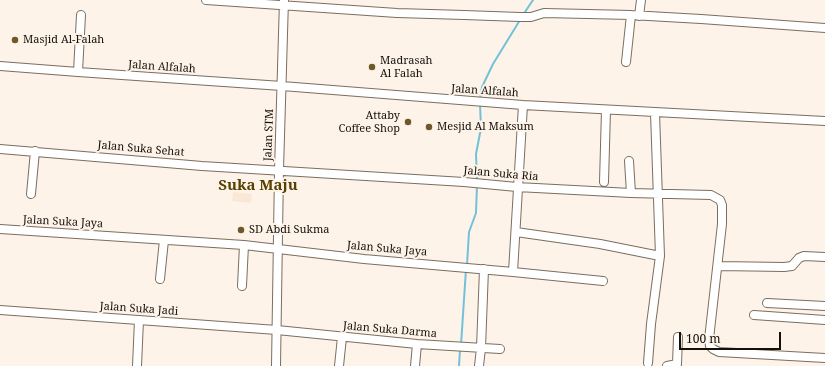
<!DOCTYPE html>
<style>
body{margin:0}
#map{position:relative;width:825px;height:366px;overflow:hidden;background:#fdf3e9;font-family:"Noto Serif",serif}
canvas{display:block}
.scale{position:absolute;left:679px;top:332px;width:102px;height:18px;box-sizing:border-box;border:2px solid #15100a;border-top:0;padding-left:5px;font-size:12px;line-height:14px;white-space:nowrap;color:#15100a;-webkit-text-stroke:3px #fdf3e9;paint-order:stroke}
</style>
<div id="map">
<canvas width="825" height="366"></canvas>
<div class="scale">100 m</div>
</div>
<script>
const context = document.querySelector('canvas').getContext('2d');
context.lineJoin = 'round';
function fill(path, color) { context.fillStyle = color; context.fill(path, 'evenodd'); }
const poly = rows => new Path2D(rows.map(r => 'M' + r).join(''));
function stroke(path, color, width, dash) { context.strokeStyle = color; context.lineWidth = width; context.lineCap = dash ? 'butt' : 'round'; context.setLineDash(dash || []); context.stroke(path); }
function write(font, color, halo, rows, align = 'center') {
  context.font = font + ' "Noto Serif",serif'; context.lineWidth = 4; context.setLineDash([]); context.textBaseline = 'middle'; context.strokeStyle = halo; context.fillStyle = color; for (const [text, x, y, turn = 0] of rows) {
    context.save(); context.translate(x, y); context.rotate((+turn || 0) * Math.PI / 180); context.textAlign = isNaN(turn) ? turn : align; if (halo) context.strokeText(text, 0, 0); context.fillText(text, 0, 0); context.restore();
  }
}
const education = poly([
 [233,192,252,194,251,203,232,201]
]);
const stream = poly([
 [523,15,533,0],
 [480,99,482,87,493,64,520,20],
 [477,181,476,154,481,128,480,104],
 [467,265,469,232,476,213,477,185],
 [461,345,466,269],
 [459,366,460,349]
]);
const minor = poly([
 [206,0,397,13,464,15,520,17,531,17,544,13,631,15,701,19,825,28],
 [639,16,641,0],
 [626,62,631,15],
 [0,66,78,72,282,86,523,105,825,121],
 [78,72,81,15],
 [0,149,202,166,464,182,517,187,631,193,711,195,720,200,722,205,722,224,709,339,710,346,713,349,719,352,825,358],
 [629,161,631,193],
 [604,182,606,110],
 [31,194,35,151],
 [0,229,244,245,364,259,513,272,603,281],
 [516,232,600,244,660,256,655,113],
 [719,266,784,267,792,266,799,258,804,256,825,257],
 [513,272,523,105],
 [160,279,164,240],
 [242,286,244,245],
 [767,303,825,306],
 [0,310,277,330,417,344,500,349],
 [754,315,825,320],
 [648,363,651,324,660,256],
 [137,366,139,320],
 [276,366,279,170,284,0],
 [339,366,342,337],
 [415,366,417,344],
 [479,366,481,348,484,269],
 [667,366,677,364,678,337]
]);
const markers = [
 [15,40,4,"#6f5828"],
 [372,67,4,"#6f5828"],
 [408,122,4,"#6f5828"],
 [429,127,4,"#6f5828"],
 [241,230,4,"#6f5828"]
];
const poiNames = [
 ["Masjid Al-Falah",23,40],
 ["Madrasah",380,61],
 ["Al Falah",380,74],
 ["Attaby",400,116,"right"],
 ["Coffee Shop",400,129,"right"],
 ["Mesjid Al Maksum",437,127],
 ["SD Abdi Sukma",249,230]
];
const streetNames = [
 ["Jalan Alfalah",162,67,4],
 ["Jalan Alfalah",485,91,4],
 ["Jalan STM",269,135,-88],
 ["Jalan Suka Sehat",141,149,5],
 ["Jalan Suka Ria",501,174,5],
 ["Jalan Suka Jaya",63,222,3],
 ["Jalan Suka Jaya",387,249,5],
 ["Jalan Suka Jadi",139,309,4],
 ["Jalan Suka Darma",390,330,5]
];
const districtNames = [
 ["Suka Maju",258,186]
];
fill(education, '#f9e8d6');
stroke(stream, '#73c1d8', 2);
stroke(minor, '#7b6e5f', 10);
stroke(minor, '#fff', 8);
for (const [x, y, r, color] of markers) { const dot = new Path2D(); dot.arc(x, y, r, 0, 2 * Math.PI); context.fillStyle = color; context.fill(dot); stroke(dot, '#fdf3e9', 1.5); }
write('11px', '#15100a', '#fdf3e9', poiNames, 'left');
write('11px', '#15100a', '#fdf3e9', streetNames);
write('bold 15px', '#584000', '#fdf3e9', districtNames);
</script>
